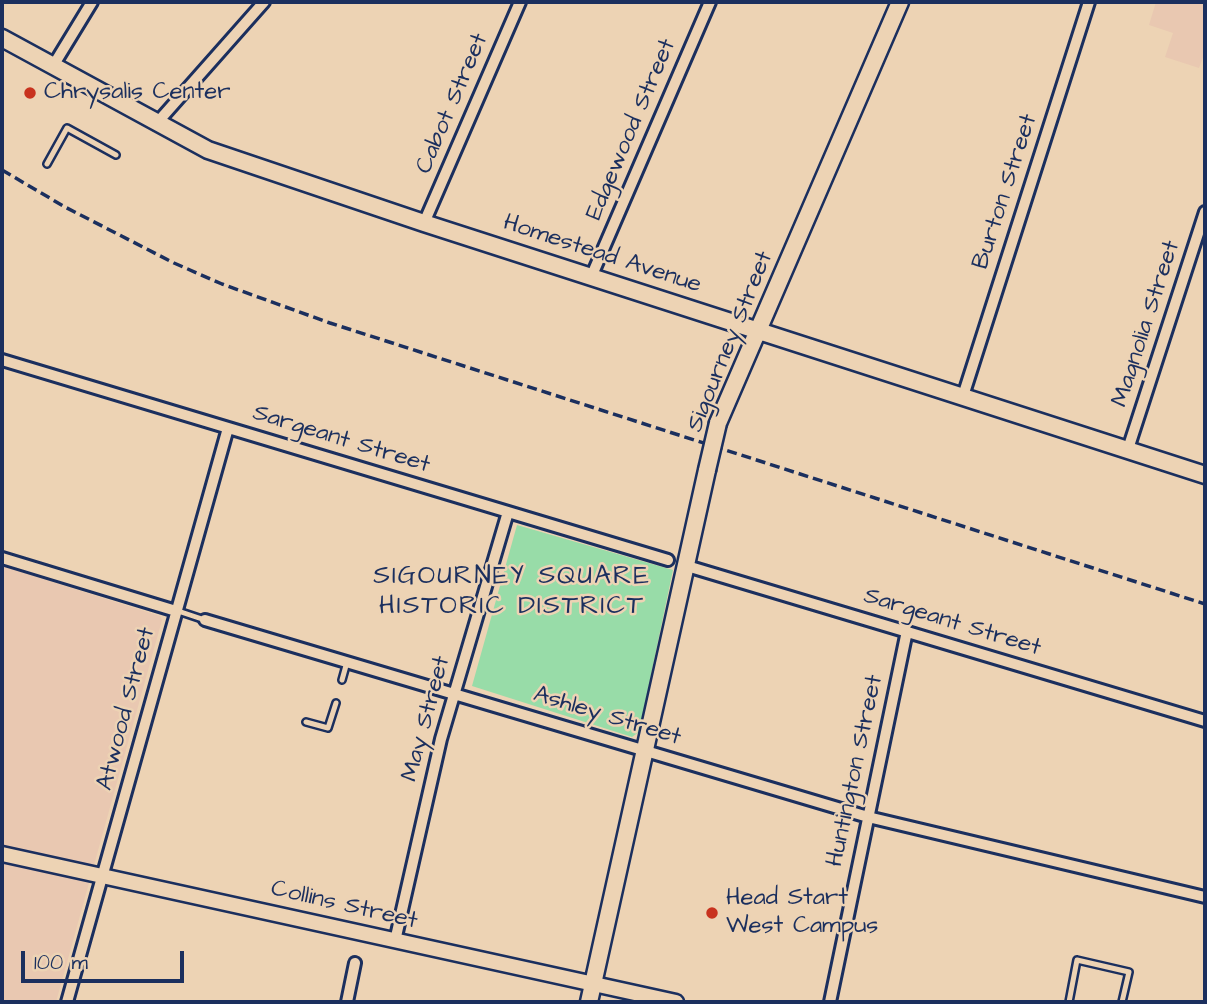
<!DOCTYPE html>
<style>
body{margin:0}
#map{position:relative;width:1207px;height:1004px;overflow:hidden;background:#edd3b4;font-family:"Architects Daughter",sans-serif}
canvas{display:block}
.frame{position:absolute;inset:0;border:4px solid #1b2f5e;pointer-events:none}
.scale{position:absolute;left:21px;top:951px;width:163px;height:32px;box-sizing:border-box;border:4px solid #1b2f5e;border-top:0;padding-left:9px;font-size:21px;line-height:24px;white-space:nowrap;color:#1b2f5e;-webkit-text-stroke:5px #edd3b4;paint-order:stroke}
</style>
<div id="map">
<canvas width="1207" height="1004"></canvas>
<div class="frame"></div>
<div class="scale">100 m</div>
</div>
<script>
const context = document.querySelector('canvas').getContext('2d');
context.lineJoin = 'round';
function fill(path, color) { context.fillStyle = color; context.fill(path, 'evenodd'); }
const poly = rows => new Path2D(rows.map(r => 'M' + r).join(''));
function stroke(path, color, width, dash) { context.strokeStyle = color; context.lineWidth = width; context.lineCap = dash ? 'butt' : 'round'; context.setLineDash(dash || []); context.stroke(path); }
function write(font, color, halo, rows, align = 'center') {
  context.font = font + ' "Architects Daughter",sans-serif'; context.lineWidth = 5; context.setLineDash([]); context.textBaseline = 'middle'; context.strokeStyle = halo; context.fillStyle = color; for (const [text, x, y, turn = 0] of rows) {
    context.save(); context.translate(x, y); context.rotate((+turn || 0) * Math.PI / 180); context.textAlign = isNaN(turn) ? turn : align; if (halo) context.strokeText(text, 0, 0); context.fillText(text, 0, 0); context.restore();
  }
}
const built = poly([
 [1156,2,1205,2,1205,52,1199,68,1165,57,1173,33,1149,25],
 [2,566,160,616,162,620,56,1002,2,1002]
]);
const green = poly([
 [517,525,673,570,639,732,632,737,472,686]
]);
const service = poly([
 [47,164,67,128,116,155],
 [178,611,205,620],
 [342,680,347,662],
 [306,722,328,728,336,703],
 [1069,1002,1077,960,1129,972,1122,1002]
]);
const minor = poly([
 [53,66,92,2],
 [156,124,264,2],
 [424,223,520,2],
 [592,275,710,2],
 [2,360,668,560],
 [963,396,1089,2],
 [1128,449,1205,212],
 [2,558,176,611],
 [687,566,1205,721],
 [205,620,868,817,1205,897],
 [395,941,441,739,508,512],
 [67,1002,228,428],
 [347,1002,355,963],
 [830,1002,907,631]
]);
const tertiary = poly([
 [2,854,676,1002]
]);
const secondary = poly([
 [2,38,208,150,424,223,1205,475],
 [718,423,900,2],
 [589,1002,707,470]
]);
const rail = poly([
 [2,170,65,207,174,263,222,284,330,323,1205,604]
]);
const secondaryBridge = poly([
 [707,470,718,423]
]);
const markers = [
 [30,93,7,"#c8321e"],
 [712,913,7,"#c8321e"]
];
const poiNames = [
 ["Chrysalis Center",44,93],
 ["Head Start",726,899],
 ["West Campus",726,927]
];
const streetNames = [
 ["Cabot Street",453,104,-67],
 ["Edgewood Street",632,130,-67],
 ["Burton Street",1006,192,-72],
 ["Homestead Avenue",602,255,18],
 ["Magnolia Street",1147,324,-72],
 ["Sigourney Street",731,342,-68],
 ["Sargeant Street",341,440,17],
 ["Sargeant Street",952,623,17],
 ["Atwood Street",127,709,-75],
 ["Ashley Street",607,717,17],
 ["May Street",427,719,-75],
 ["Huntington Street",856,771,-78],
 ["Collins Street",344,906,13]
];
const neighbourhoodNames = [
 ["SIGOURNEY SQUARE",512,578],
 ["HISTORIC DISTRICT",512,608]
];
fill(built, '#e9c8b1');
fill(green, '#98dca8');
stroke(service, '#1b2f5e', 10);
stroke(minor, '#1b2f5e', 16);
stroke(tertiary, '#1b2f5e', 19);
stroke(secondary, '#1b2f5e', 21);
stroke(service, '#edd3b4', 5);
stroke(minor, '#edd3b4', 10);
stroke(tertiary, '#edd3b4', 14);
stroke(secondary, '#edd3b4', 16);
stroke(rail, '#1b2f5e', 3.5, [10, 5]);
stroke(secondaryBridge, '#1b2f5e', 21, []);
stroke(secondaryBridge, '#edd3b4', 16);
for (const [x, y, r, color] of markers) { const dot = new Path2D(); dot.arc(x, y, r, 0, 2 * Math.PI); context.fillStyle = color; context.fill(dot); stroke(dot, '#edd3b4', 2.5); }
write('24px', '#1b2f5e', '#edd3b4', poiNames, 'left');
write('24px', '#1b2f5e', '#edd3b4', streetNames);
context.letterSpacing = '2px';
write('26px', '#1b2f5e', '#edd3b4', neighbourhoodNames);
context.letterSpacing = '0px';
</script>
